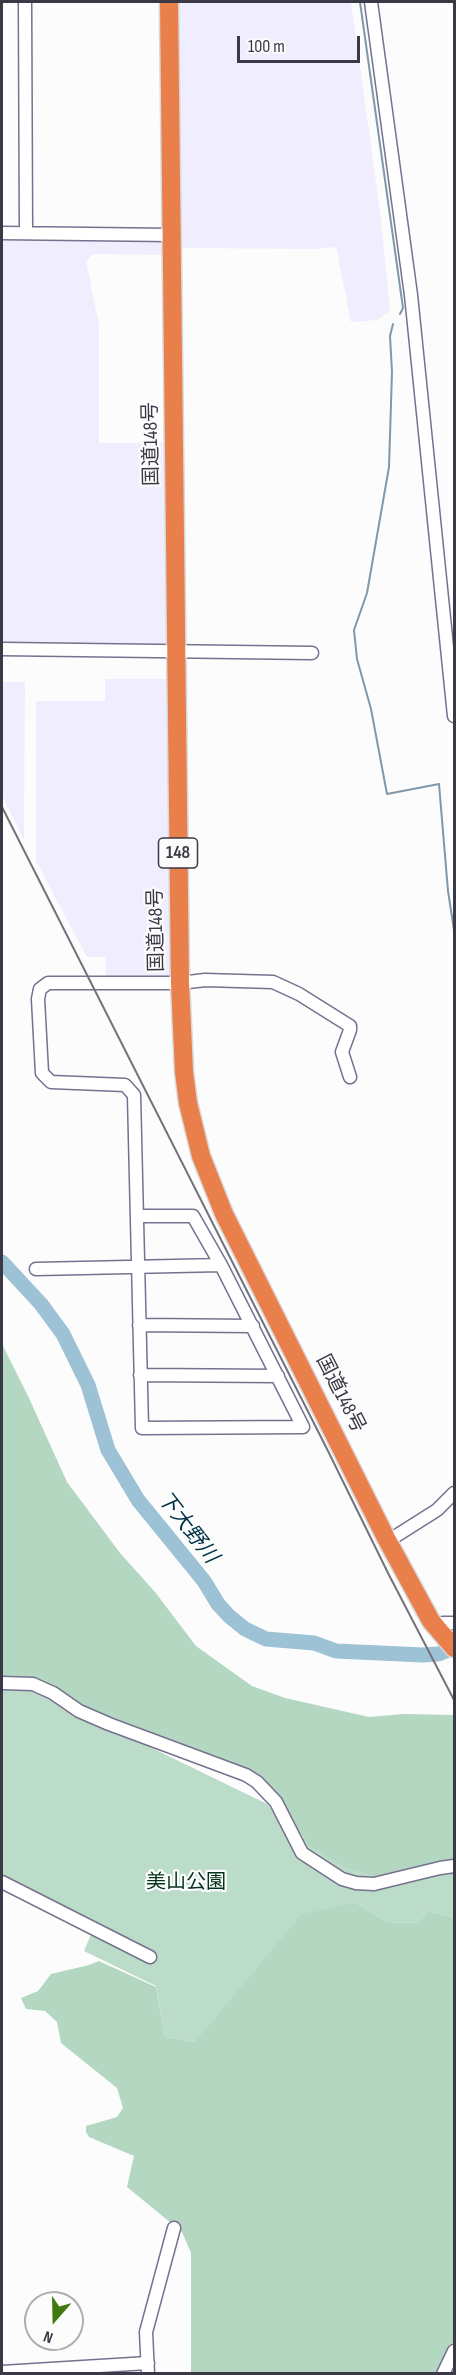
<!DOCTYPE html>
<meta charset="utf-8">
<style>
body{margin:0}
#map{position:relative;width:456px;height:2375px;overflow:hidden;background:#fcfcfc;font-family:"Sofia Sans Condensed",sans-serif}
canvas{display:block}
.frame{position:absolute;inset:0;border:3px solid #3b3946;pointer-events:none}
.north{position:absolute;left:24px;top:2291px;width:60px;height:60px;box-sizing:border-box;background:#fcfcfc;border:2px solid #afaeb3;border-radius:50%;rotate:200deg;font-size:16px;font-weight:700;line-height:24px;text-align:center;color:#3b3946}
.north::after{content:'';display:block;margin:auto;width:21px;height:27px;background:#40790e;clip-path:polygon(50% 0,100% 100%,50% 72%,0 100%)}
.scale{position:absolute;left:237px;top:36px;width:123px;height:27px;box-sizing:border-box;border:3px solid #3b3946;border-top:0;padding-left:8px;font-size:18px;line-height:21px;white-space:nowrap;color:#3b3946;-webkit-text-stroke:4px #fcfcfc;paint-order:stroke}
</style>
<div id="map">
<canvas width="456" height="2375"></canvas>
<div class="frame"></div>
<div class="north">N</div>
<div class="scale">100 m</div>
</div>
<script>
const context = document.querySelector('canvas').getContext('2d');
context.lineJoin = 'round';
function fill(path, color) { context.fillStyle = color; context.fill(path, 'evenodd'); }
const poly = rows => new Path2D(rows.map(r => 'M' + r).join(''));
function stroke(path, color, width, dash) { context.strokeStyle = color; context.lineWidth = width; context.lineCap = dash ? 'butt' : 'round'; context.setLineDash(dash || []); context.stroke(path); }
function write(font, color, halo, rows, align = 'center') {
  context.font = font + ' "Sofia Sans Condensed","Noto Sans JP",sans-serif'; context.lineWidth = 4.5; context.setLineDash([]); context.textBaseline = 'middle'; context.strokeStyle = halo; context.fillStyle = color; for (const [text, x, y, turn = 0] of rows) {
    context.save(); context.translate(x, y); context.rotate((+turn || 0) * Math.PI / 180); context.textAlign = isNaN(turn) ? turn : align; if (halo) context.strokeText(text, 0, 0); context.fillText(text, 0, 0); context.restore();
  }
}
const built = poly([
 [179,2,351,2,380,211,390,311,377,320,351,322,336,247,314,249,182,248],
 [2,236,166,237,167,255,93,254,86,261,99,326,99,443,167,443,174,647,2,643],
 [105,679,170,679,174,979,106,978,106,957,87,957,36,861,36,701,105,701],
 [2,682,25,682,24,841,2,795]
]);
const green = poly([
 [2,1648,115,1730,267,1804,293,1836,454,1864,454,1918,428,1911,417,1923,387,1922,356,1903,195,2042,165,2037,156,1986,84,1951,92,1932,2,1890]
]);
const forest = poly([
 [2,1344,28,1396,67,1482,120,1553,155,1592,196,1646,252,1686,285,1698,369,1717,404,1714,454,1715,454,1865,383,1878,346,1868,310,1846,261,1781,78,1706,50,1688,46,1681,39,1678,33,1681,2,1679],
 [356,1903,387,1922,417,1923,428,1911,454,1918,454,2373,191,2373,191,2253,182,2232,127,2187,134,2156,89,2137,86,2132,86,2126,117,2117,123,2108,117,2088,61,2043,57,2022,45,2011,26,2009,21,1998,38,1991,51,1974,89,1965,99,1961,156,1987,165,2037,195,2042,302,1914]
]);
const stream = poly([
 [360,2,403,308,400,314],
 [393,324,390,336,392,372,389,467,367,593,354,630,357,659,371,709,387,794,439,784,448,891,454,930]
]);
const river = poly([
 [2,1262,41,1304,63,1334,88,1385,108,1450,138,1500,204,1581,218,1604,229,1616,245,1629,266,1639,314,1643,336,1651,423,1655,438,1654,454,1648]
]);
const minor = poly([
 [25,2,26,233],
 [371,2,411,295,454,716],
 [2,233,172,235],
 [2,649,312,653],
 [138,1216,193,1216,221,1265,303,1427,142,1428,134,1095,125,1085,51,1082,42,1073,38,999,40,989,48,983,180,983,205,980,273,982,299,994,350,1026,350,1030,342,1052,350,1077],
 [36,1269,221,1265],
 [139,1325,253,1326],
 [140,1375,278,1376],
 [388,1541,437,1510,454,1493],
 [436,1628,443,1623,454,1623],
 [2,1683,33,1684,53,1693,79,1711,109,1724,246,1775,257,1782,276,1802,302,1853,342,1879,356,1883,374,1884,440,1868,454,1866],
 [2,1882,150,1957],
 [2,2372,148,2363],
 [148,2374,146,2332,174,2228],
 [443,2374,454,2351]
]);
const highway = poly([
 [169,2,180,983,184,1072,188,1103,201,1156,224,1214,386,1538,431,1621,454,1648]
]);
const rail = poly([
 [2,807,328,1451,389,1575,454,1700]
]);
const shields = [
 [178,853,39]
];
const shieldNames = [
 ["148",178,853]
];
const streetNames = [
 ["国道148号",152,444,-91],
 ["国道148号",157,930,-91],
 ["国道148号",340,1394,63]
];
const parkNames = [
 ["美山公園",186,1883]
];
const waterNames = [
 ["下大野川",187,1528,52]
];
fill(built, '#f0edfe');
fill(green, '#bbdcc8');
fill(forest, '#b4d7c1');
stroke(stream, '#8098aa', 2);
stroke(river, '#9dc1d5', 15);
stroke(minor, '#76718e', 15);
stroke(highway, '#d8d7da', 21);
stroke(minor, '#fff', 12);
stroke(highway, '#e97f4a', 18);
stroke(rail, '#74737c', 2);
for (const [x, y, w] of shields) { const box = new Path2D(); box.roundRect(x - w / 2, y - 15, w, 30, 4.5); context.fillStyle = '#fcfcfc'; context.fill(box); stroke(box, '#3b3946', 1.5); }
write('bold 18px', '#3b3946', null, shieldNames);
write('20px', '#3b3946', '#fcfcfc', streetNames);
write('20px', '#03321d', '#fcfcfc', parkNames);
write('italic 21px', '#003348', '#fcfcfc', waterNames);
</script>
